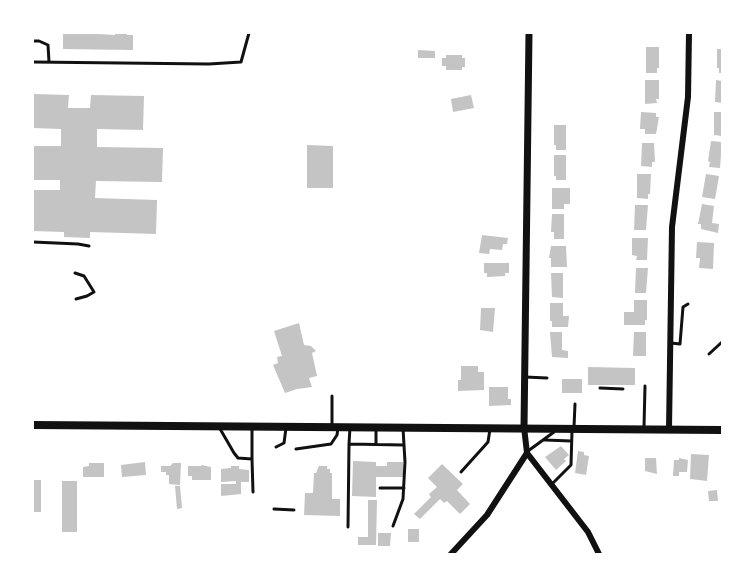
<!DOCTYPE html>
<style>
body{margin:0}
#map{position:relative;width:755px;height:587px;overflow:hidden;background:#fff;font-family:"Golos Text",sans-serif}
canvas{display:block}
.frame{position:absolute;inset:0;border:34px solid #fff;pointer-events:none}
</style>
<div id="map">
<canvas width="755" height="587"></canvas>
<div class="frame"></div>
</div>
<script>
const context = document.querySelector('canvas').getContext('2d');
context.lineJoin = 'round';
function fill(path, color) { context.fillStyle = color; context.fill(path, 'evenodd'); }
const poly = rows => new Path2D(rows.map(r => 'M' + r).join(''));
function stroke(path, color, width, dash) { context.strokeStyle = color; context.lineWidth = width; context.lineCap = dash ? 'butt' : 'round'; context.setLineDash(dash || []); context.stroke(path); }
const building = poly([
 [81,33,115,35,115,33,127,33,127,35,133,35,133,50,63,49,63,34],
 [646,47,659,47,659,68,657,68,657,73,646,73],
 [717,49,722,49,722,73,719,73,719,68,717,68],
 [418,50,435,51,435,58,418,58],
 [446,55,462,55,462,58,465,58,465,67,462,67,462,70,446,70,446,66,442,66,442,58,446,58],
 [645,80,659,80,659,99,656,99,657,103,645,104],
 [716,80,722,81,722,103,715,102],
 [33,94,69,95,68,108,90,108,91,95,144,96,143,130,97,129,97,147,163,148,162,182,96,181,95,198,157,200,156,234,90,232,90,238,64,237,64,232,33,231,33,190,60,190,60,180,33,180,33,146,61,146,61,129,33,128],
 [471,95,474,108,453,112,451,99],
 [641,112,656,113,656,117,659,117,656,134,645,134,645,129,640,129],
 [714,112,722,112,722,136,714,135],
 [554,125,566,125,566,150,556,150,556,145,554,145],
 [711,141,722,142,720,168,709,167,710,162,708,161],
 [642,143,654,143,655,162,652,162,652,167,641,166],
 [307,145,333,146,333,188,307,188],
 [554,155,566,155,566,180,556,180,556,176,554,176],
 [637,174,651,174,650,194,648,194,648,199,637,198],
 [706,174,719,176,715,199,702,197],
 [552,188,570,188,570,204,564,204,564,209,552,209],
 [702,204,714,206,712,223,719,224,718,233,701,229,701,224,698,224],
 [635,205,648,205,646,230,634,230],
 [552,214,564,214,564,239,554,239,554,232,551,232],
 [482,235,508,238,507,244,503,244,502,250,490,249,489,254,479,253],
 [632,238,648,238,647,260,636,260,637,256,632,255],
 [697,242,714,243,713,269,699,268,700,258,696,258],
 [551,246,566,246,567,267,551,267,551,258,549,258],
 [484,263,509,263,509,273,505,273,505,276,487,277,487,273,484,273],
 [636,268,648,268,646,293,635,293],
 [551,273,563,273,563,298,552,297],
 [634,300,647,300,647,320,645,320,645,325,624,325,624,312,634,312],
 [550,303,563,303,563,316,569,316,568,327,552,327,552,321,550,321],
 [481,308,495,308,493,332,480,330],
 [299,323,304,345,311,346,316,351,312,353,317,376,309,378,312,387,297,389,285,393,273,365,278,363,277,357,282,356,274,331],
 [550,332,562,332,562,350,568,351,568,358,552,357],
 [634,332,646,332,646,356,633,356],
 [461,366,478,366,478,372,484,372,484,390,458,391,458,380,461,380],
 [588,367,635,368,635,385,588,385],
 [562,379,582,379,582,393,562,393],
 [489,387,508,387,508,399,511,399,511,405,489,406],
 [561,446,569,455,564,459,566,461,556,470,545,457],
 [578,451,584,452,584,455,589,456,586,475,575,473],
 [691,454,709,455,707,481,690,479],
 [645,458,656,458,657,474,645,471],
 [679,458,688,460,687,472,679,472,679,476,673,476,674,460,679,460],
 [353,461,376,462,376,466,387,466,387,462,403,462,403,477,376,477,376,497,352,496],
 [145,462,146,475,122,477,121,465],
 [89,463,104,463,104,477,83,477,83,467,89,466],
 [173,463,181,463,180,485,169,484,169,475,166,475,166,472,161,472,161,466,170,466],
 [442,464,463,484,457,490,470,504,460,514,447,501,444,503,440,499,420,519,414,514,431,497,429,494,437,487,428,478],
 [201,465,211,467,211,480,192,480,192,476,188,476,188,466,201,466],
 [231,466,239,466,239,469,249,470,249,482,241,482,241,494,221,496,221,484,236,484,236,481,221,482,221,469,231,468],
 [319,466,327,466,327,469,330,469,330,473,332,473,332,499,340,499,340,516,304,515,305,493,313,493,314,473,316,473],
 [33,480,41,480,41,512,33,512],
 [62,481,77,481,77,532,62,532],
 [175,486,180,486,182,508,177,509],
 [717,490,718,501,709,501,708,491],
 [368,500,377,500,376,545,358,545,358,537,368,537],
 [408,529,419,529,419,542,408,542],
 [378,533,391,533,390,546,378,546]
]);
const service = poly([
 [33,41,39,41,48,45,49,62],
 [33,62,209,64,241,62,249,33],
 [33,242,78,244,89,246],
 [75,273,84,276,94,292,87,296,76,299],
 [671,343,680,344,683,307,688,304],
 [709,354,722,342],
 [525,377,547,378],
 [600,388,623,389],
 [332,424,332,396],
 [219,427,234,453,238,458,252,459,252,429],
 [350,427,349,444,403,445],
 [574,427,575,404],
 [644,427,645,386],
 [376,428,376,444],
 [545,440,571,441],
 [276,447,284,443,286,428],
 [296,449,331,444,337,435,338,428],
 [528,451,554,432],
 [252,459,253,492],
 [461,472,488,442,490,429],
 [552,484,571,465,572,431],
 [380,488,404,488],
 [274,509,294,510],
 [393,526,403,499,405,462,403,428],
 [348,527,349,444]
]);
const minor = poly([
 [524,427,527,453,588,532,599,554],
 [669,429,672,227,688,97,689,33],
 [451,554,487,515,527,453]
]);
const tertiary = poly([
 [524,427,529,33]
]);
const secondary = poly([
 [33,425,722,430]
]);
fill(building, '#c4c4c4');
stroke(service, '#111', 3);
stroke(minor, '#111', 6);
stroke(tertiary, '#111', 7);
stroke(secondary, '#111', 8);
</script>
